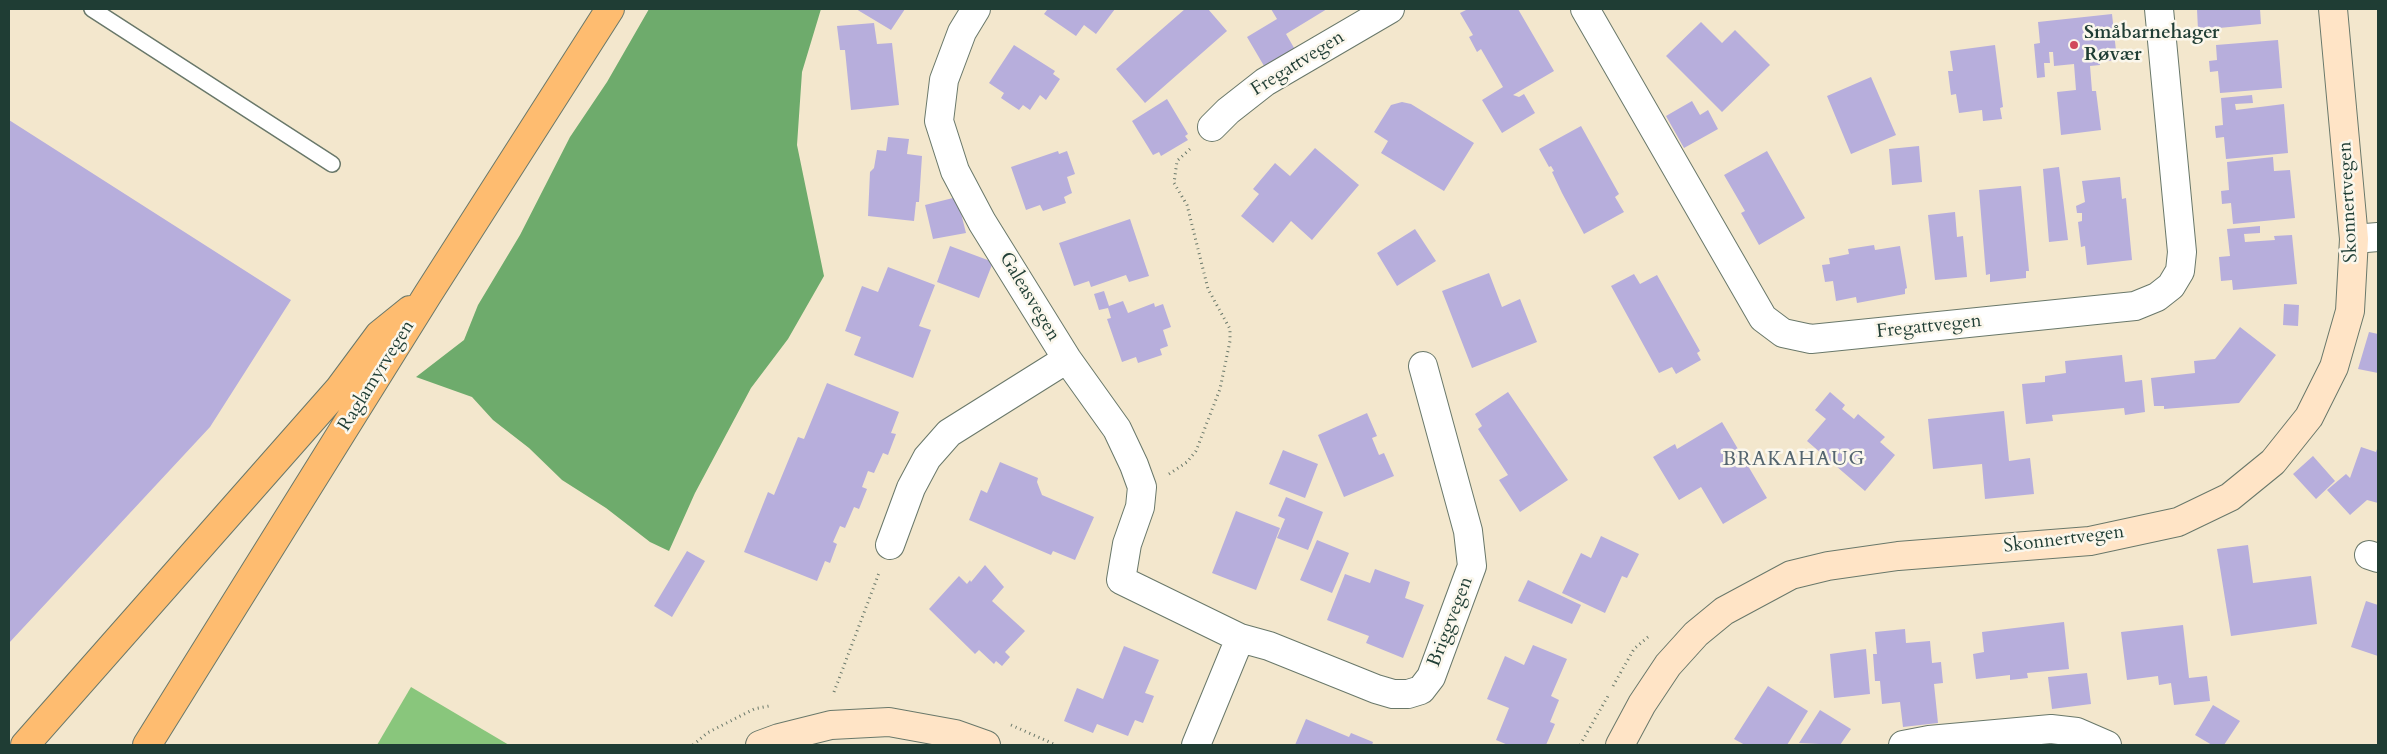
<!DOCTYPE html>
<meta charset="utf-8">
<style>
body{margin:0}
#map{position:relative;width:2387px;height:754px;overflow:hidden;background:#f3e7cd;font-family:Cardo,serif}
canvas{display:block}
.frame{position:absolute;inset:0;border:10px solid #1f3d34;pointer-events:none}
</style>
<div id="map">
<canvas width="2387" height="754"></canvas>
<div class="frame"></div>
</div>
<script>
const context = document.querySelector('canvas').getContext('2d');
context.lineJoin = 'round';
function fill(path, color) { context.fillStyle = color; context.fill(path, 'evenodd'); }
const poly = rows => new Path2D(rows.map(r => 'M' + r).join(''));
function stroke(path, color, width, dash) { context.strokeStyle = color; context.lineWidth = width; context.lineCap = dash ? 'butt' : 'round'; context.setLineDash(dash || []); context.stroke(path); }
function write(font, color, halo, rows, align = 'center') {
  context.font = font + ' Cardo,serif'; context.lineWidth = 5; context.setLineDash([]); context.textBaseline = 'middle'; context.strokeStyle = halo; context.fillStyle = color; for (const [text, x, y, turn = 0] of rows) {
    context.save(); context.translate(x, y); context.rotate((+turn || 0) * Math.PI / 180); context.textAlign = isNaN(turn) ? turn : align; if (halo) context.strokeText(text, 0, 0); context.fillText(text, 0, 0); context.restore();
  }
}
const green = poly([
 [411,687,509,745,377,745]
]);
const forest = poly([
 [649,9,821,9,802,72,797,145,824,276,788,339,751,388,695,493,669,551,650,542,606,508,562,480,529,448,493,420,472,397,416,377,464,340,478,305,520,235,570,137,607,82]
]);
const building = poly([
 [856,9,905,9,891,30],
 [1045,9,1115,9,1096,34,1084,25,1076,36,1044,14,1047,10],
 [1185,9,1208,9,1227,31,1145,103,1116,69],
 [1271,9,1327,9,1286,34,1297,53,1267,71,1247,37,1277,19],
 [1468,9,1518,9,1554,71,1513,95,1519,97,1524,94,1535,113,1502,133,1482,100,1503,87,1481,49,1477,52,1469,37,1473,35,1460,13],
 [2197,9,2260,9,2261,24,2198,30],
 [2112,14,2117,60,2099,62,2100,65,2090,66,2092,91,2096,91,2101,130,2061,135,2057,92,2076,90,2074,64,2054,66,2053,52,2049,52,2050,63,2044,63,2045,77,2037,78,2034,44,2040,43,2038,22],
 [1701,22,1722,43,1735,30,1770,65,1722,112,1666,56],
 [874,23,877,44,892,43,899,105,851,110,845,50,840,50,837,26],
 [2278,40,2282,88,2220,93,2218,71,2210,72,2209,61,2217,60,2216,45],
 [1014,45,1055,71,1053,74,1060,79,1046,100,1040,95,1030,110,1023,105,1019,110,1001,98,1004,93,989,83],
 [1995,45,2003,107,2000,108,2002,119,1983,121,1982,110,1959,113,1956,94,1951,95,1948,71,1953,71,1950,51],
 [1871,77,1896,135,1851,154,1827,96],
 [2252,95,2253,103,2235,104,2236,110,2284,104,2288,153,2226,159,2224,137,2216,138,2215,128,2215,126,2223,125,2221,98],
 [1167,99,1188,134,1185,136,1188,140,1161,156,1159,152,1153,155,1132,121],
 [1692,101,1700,115,1708,110,1718,129,1684,148,1666,116],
 [1402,102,1411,104,1474,143,1444,191,1381,153,1388,141,1374,132,1391,105],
 [9,120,291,300,210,427,9,643],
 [1581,126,1619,194,1615,197,1624,212,1584,234,1562,193,1552,172,1554,171,1551,166,1549,167,1539,149],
 [888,137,909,139,907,154,922,156,919,202,916,202,914,221,868,216,870,172,874,168,877,150,886,151],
 [1919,146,1922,182,1892,185,1889,149],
 [1315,148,1359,185,1312,240,1291,221,1273,243,1241,216,1259,194,1253,189,1275,163,1290,176],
 [1058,151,1059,154,1067,151,1075,174,1067,177,1072,193,1064,197,1066,203,1043,211,1040,205,1026,210,1011,167],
 [1767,151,1805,218,1759,245,1741,213,1745,211,1724,175],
 [2273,157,2274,171,2290,170,2295,218,2233,224,2231,203,2222,204,2221,191,2229,190,2227,162],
 [2059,167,2068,240,2049,242,2043,169],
 [2120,177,2122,199,2126,198,2132,260,2087,265,2085,246,2081,247,2078,222,2082,221,2082,213,2077,213,2076,206,2085,202,2082,181],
 [2021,186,2029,271,2026,271,2026,278,1990,282,1990,274,1986,275,1979,190],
 [957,197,966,233,933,239,925,205],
 [1955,212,1957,237,1963,236,1967,277,1935,280,1928,215],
 [1130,219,1149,276,1129,282,1126,275,1091,287,1089,281,1074,286,1059,243],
 [2260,226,2260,233,2244,234,2245,242,2275,240,2274,236,2292,235,2297,284,2233,290,2232,280,2221,281,2219,257,2230,256,2227,229],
 [1415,229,1436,261,1397,286,1377,253],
 [1874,245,1875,250,1900,246,1907,288,1905,289,1905,294,1857,303,1856,297,1836,301,1833,281,1825,282,1822,265,1830,264,1829,258,1849,254,1848,249],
 [950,246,993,262,979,298,937,282],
 [888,267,935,285,919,326,931,330,913,378,854,355,861,337,845,331,862,286,878,292],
 [1489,273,1502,307,1520,299,1537,342,1472,368,1442,291],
 [1634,274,1640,284,1657,275,1700,351,1697,353,1701,360,1676,374,1672,367,1659,373,1611,286],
 [1104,291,1109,306,1123,301,1128,313,1154,303,1155,307,1163,304,1171,327,1163,330,1168,346,1160,349,1162,355,1138,363,1136,357,1122,362,1107,319,1111,318,1108,308,1099,310,1094,294],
 [2284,304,2299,305,2298,326,2283,325],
 [2240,327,2276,355,2239,403,2164,409,2164,406,2154,406,2151,378,2195,373,2194,361,2215,359],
 [2369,332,2378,334,2378,373,2358,369],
 [2122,355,2125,382,2142,380,2145,412,2125,415,2124,408,2052,415,2053,421,2026,424,2022,384,2045,382,2045,376,2066,373,2065,361],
 [827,383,899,412,891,433,896,434,888,455,883,453,874,473,868,471,862,487,867,489,859,509,854,507,845,528,840,526,833,542,837,544,830,563,825,561,817,581,744,552,768,492,774,495,798,437,804,439],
 [1508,392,1568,480,1520,512,1499,480,1508,475,1478,429,1482,426,1475,414],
 [1830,392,1845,405,1842,409,1854,419,1858,414,1885,437,1880,442,1895,455,1865,491,1807,441,1826,419,1815,410],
 [2004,411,2009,461,2030,458,2034,494,1985,499,1982,464,1933,469,1928,419],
 [1367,413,1377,436,1372,438,1379,455,1384,453,1394,476,1344,497,1318,435],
 [1722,422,1767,498,1723,524,1701,487,1679,500,1653,457,1675,444,1677,449],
 [2378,446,2378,503,2367,500,2350,515,2327,490,2346,474,2350,478,2361,447,2376,452],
 [1283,450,1318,464,1305,498,1269,484],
 [2313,456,2335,481,2316,499,2293,474],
 [1000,462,1038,478,1037,482,1042,495,1094,517,1075,560,1053,551,1051,555,969,520,981,490,987,493],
 [1286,497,1323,512,1308,550,1277,538,1285,519,1278,516],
 [1236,511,1280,528,1256,590,1212,573],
 [1601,536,1639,554,1627,578,1622,576,1605,613,1562,593,1581,553,1591,558],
 [1317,540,1349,553,1332,593,1300,580],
 [2248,545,2253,583,2311,576,2317,624,2231,636,2217,549],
 [687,551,705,561,672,617,654,606],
 [985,565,1004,587,992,601,1025,631,1005,652,1010,657,1002,666,996,661,994,664,979,650,975,654,929,609,959,576,967,584,970,580,971,582],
 [1375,569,1410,582,1405,598,1424,605,1403,658,1366,643,1369,636,1327,620,1345,574,1370,583],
 [1528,580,1581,605,1572,624,1518,601],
 [2366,601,2378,605,2378,656,2351,647],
 [2064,622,2069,669,2027,673,2028,678,2010,680,2010,675,1976,679,1973,654,1984,652,1982,632],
 [2183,625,2189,678,2207,676,2210,701,2174,705,2171,683,2159,685,2158,676,2127,680,2121,632],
 [1905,629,1906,643,1930,641,1932,663,1941,662,1943,683,1934,684,1938,723,1903,727,1900,702,1882,704,1880,681,1875,681,1873,654,1877,654,1875,632],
 [1533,645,1567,659,1551,696,1559,700,1550,722,1555,724,1546,745,1508,745,1496,740,1509,708,1487,699,1505,656,1524,665],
 [1124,646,1159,660,1145,693,1154,696,1143,723,1135,720,1128,736,1097,724,1093,733,1064,721,1077,688,1103,699],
 [1866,649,1870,694,1834,698,1830,654],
 [2087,673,2091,704,2052,709,2048,677],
 [1768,686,1808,711,1787,745,1745,745,1734,739],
 [2213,705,2240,721,2224,745,2212,745,2195,735],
 [1820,710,1851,729,1840,745,1799,743],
 [1306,719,1349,737,1351,733,1373,742,1372,745,1295,745]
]);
const path = poly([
 [1169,474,1187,462,1196,451,1220,389,1230,341,1230,329,1208,289,1187,205,1174,183,1177,161,1190,149],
 [1613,686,1634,649,1648,637],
 [834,692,879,573],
 [1011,725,1056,745],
 [693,745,707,733,754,709,769,706],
 [1580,745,1608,696]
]);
const lane = poly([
 [92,9,332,164]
]);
const street = poly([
 [976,9,962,32,944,80,939,121,955,171,982,222,1067,359,1117,429,1134,465,1142,487,1140,507,1127,544,1121,580,1240,638,1269,646,1376,689,1393,694,1408,694,1421,690,1431,677,1472,566,1468,531,1423,366],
 [1585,9,1763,318,1783,333,1811,339,2135,306,2157,297,2171,286,2180,271,2182,252,2159,9],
 [1212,127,1228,111,1265,82,1390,9],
 [2354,239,2378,237],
 [890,545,911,488,927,458,949,433,1067,359],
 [2369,555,2378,558],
 [1196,745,1240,638],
 [1903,745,1929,740,2051,729,2077,732,2107,745]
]);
const secondary = poly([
 [760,745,779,738,831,725,889,722,955,734,986,745],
 [1620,745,1642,704,1668,665,1696,634,1724,611,1791,575,1828,566,1898,556,2090,541,2178,522,2230,497,2273,462,2309,417,2334,367,2350,311,2354,239,2333,9]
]);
const highway = poly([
 [25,745,339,389,379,335,410,310],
 [147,745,428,294,610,9]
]);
const markers = [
 [2074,45,5,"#d1495b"]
];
const poiNames = [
 ["Småbarnehager",2084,34],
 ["Røvær",2084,56]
];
const streetNames = [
 ["Fregattvegen",1298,64,-32],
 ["Skonnertvegen",2349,202,-93],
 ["Galeasvegen",1029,297,59],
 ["Fregattvegen",1929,327,-6],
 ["Raglamyrvegen",377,376,-58],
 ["Skonnertvegen",2064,540,-7],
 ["Briggvegen",1451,622,-69]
];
const neighbourhoodNames = [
 ["BRAKAHAUG",1794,460]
];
fill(green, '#89c67c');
fill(forest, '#6eab6c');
fill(building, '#b7aedc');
stroke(lane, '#69786a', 18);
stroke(street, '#69786a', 30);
stroke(secondary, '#69786a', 30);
stroke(highway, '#69786a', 30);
stroke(path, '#69786a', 3, [1, 4]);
stroke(lane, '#fff', 15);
stroke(street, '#fff', 28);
stroke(secondary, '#ffe4c6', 28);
stroke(highway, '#febc70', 28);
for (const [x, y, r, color] of markers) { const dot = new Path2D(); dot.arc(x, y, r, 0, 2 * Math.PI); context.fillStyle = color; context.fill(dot); stroke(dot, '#fbf7ec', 2); }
write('bold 19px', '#1f3d34', '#fbf7ec', poiNames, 'left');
write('19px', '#1f3d34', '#fbf7ec', streetNames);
context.letterSpacing = '1px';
write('20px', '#54656f', '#fbf7ec', neighbourhoodNames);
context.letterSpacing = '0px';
</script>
